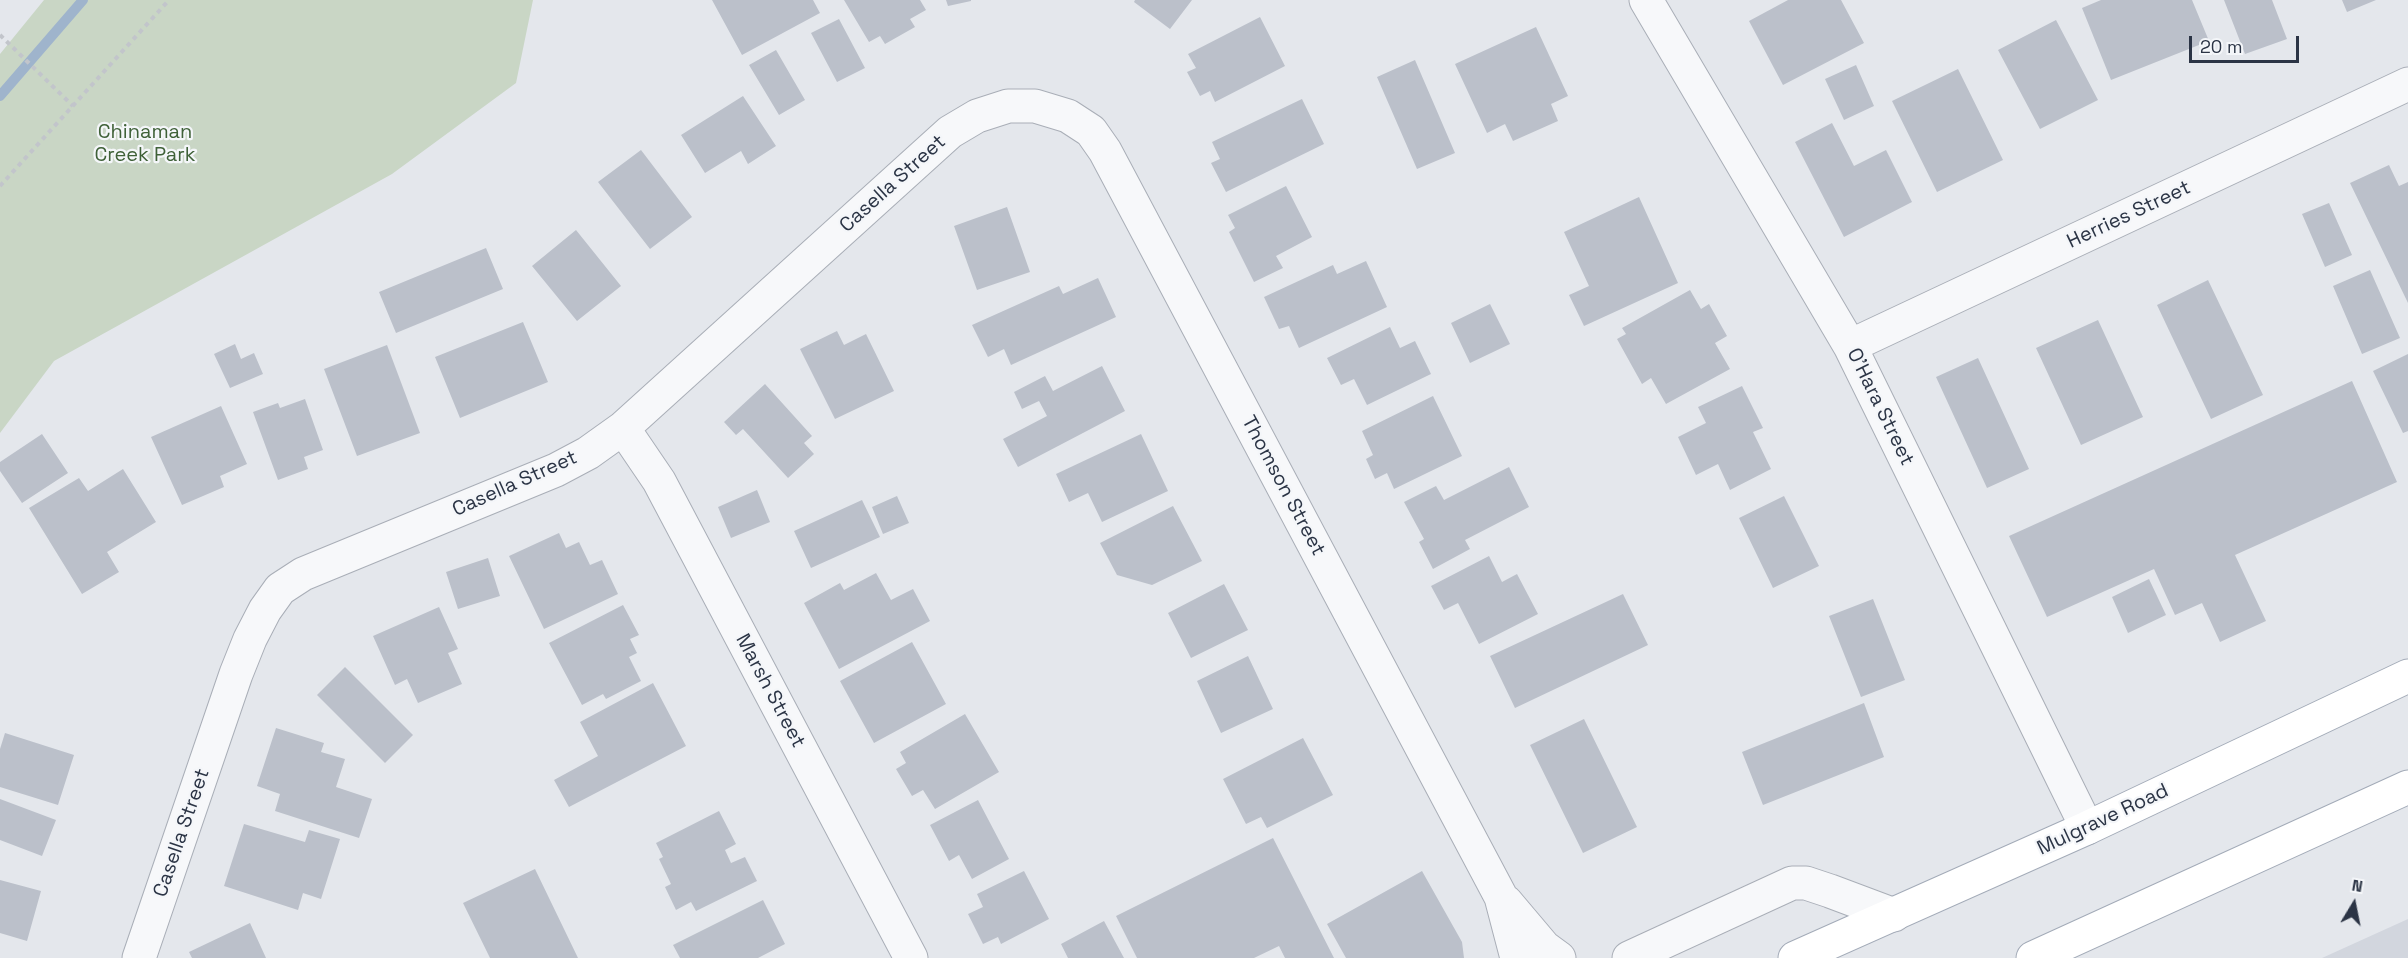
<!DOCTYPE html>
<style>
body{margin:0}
#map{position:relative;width:2408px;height:958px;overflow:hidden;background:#e4e7ec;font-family:"Space Grotesk",sans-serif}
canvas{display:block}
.north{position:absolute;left:2324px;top:874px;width:60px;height:60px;-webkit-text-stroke:4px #f4f6f9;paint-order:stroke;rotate:10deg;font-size:16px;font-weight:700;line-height:24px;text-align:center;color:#2b3445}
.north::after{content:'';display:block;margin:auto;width:21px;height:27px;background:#2b3445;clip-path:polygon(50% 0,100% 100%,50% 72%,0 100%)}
.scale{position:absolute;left:2189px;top:36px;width:110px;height:27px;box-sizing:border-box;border:3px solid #2b3445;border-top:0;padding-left:8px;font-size:18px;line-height:21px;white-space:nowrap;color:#2b3445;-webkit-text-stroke:4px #f4f6f9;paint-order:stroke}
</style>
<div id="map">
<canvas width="2408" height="958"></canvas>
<div class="north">N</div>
<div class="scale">20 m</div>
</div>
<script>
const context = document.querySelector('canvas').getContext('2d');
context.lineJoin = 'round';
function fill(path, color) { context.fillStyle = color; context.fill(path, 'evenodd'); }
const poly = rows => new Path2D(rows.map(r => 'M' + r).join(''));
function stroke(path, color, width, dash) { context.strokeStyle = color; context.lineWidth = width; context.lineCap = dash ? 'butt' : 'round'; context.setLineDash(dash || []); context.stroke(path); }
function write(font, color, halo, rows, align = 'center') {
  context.font = font + ' "Space Grotesk",sans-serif'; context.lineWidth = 4.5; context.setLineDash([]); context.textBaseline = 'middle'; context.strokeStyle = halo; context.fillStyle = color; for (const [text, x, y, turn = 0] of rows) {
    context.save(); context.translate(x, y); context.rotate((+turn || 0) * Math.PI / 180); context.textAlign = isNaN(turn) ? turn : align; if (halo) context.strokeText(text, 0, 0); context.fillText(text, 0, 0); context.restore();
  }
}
const built = poly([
 [2408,919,2408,958,2322,958]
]);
const green = poly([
 [44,0,533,0,516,83,392,174,54,361,0,433,0,54]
]);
const stream = poly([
 [0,96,83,0]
]);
const building = poly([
 [712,0,813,0,820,13,742,55],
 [844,0,920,0,926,10,910,19,915,27,885,44,880,36,869,42],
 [946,0,971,0,971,1,948,6],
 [1135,0,1192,0,1170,29,1134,2],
 [1788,0,1841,0,1864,43,1783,85,1749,21],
 [2101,0,2192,0,2209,41,2111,80,2082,8],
 [2224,0,2272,0,2287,39,2245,54],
 [2342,0,2376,0,2347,12],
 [1260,17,1285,66,1215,102,1210,91,1200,96,1187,72,1196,68,1188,54],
 [839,19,865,68,837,82,811,33],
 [2056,20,2098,100,2040,129,1998,50],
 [1536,27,1568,96,1551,104,1558,121,1513,141,1505,124,1487,133,1455,64],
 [776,50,805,100,779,115,749,65],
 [1415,60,1455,153,1417,169,1377,77],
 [1856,65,1874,106,1844,120,1825,79],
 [1958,69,2003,160,1937,192,1892,101],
 [743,96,776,146,748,164,741,151,705,173,681,135],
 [1302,99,1324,144,1226,192,1211,163,1220,159,1212,142],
 [1832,123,1854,166,1886,150,1912,202,1844,237,1795,142],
 [641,150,692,217,650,249,598,182],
 [2389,165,2399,186,2408,182,2408,303,2350,183],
 [1286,186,1312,237,1276,256,1283,268,1254,282,1229,232,1235,228,1228,215],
 [1639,197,1678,283,1584,326,1569,295,1589,286,1564,232],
 [2329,203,2352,255,2325,267,2302,214],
 [1007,207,1030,272,977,290,954,226],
 [576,230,621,286,577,321,532,266],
 [486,248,503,289,396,333,379,292],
 [1366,261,1387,307,1299,348,1289,326,1279,329,1264,297,1333,265,1337,274],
 [2370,270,2400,338,2362,354,2333,286],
 [1098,278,1116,317,1011,365,1004,349,988,357,972,325,1059,286,1063,294],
 [2208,280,2263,395,2211,419,2157,305],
 [1690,290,1701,309,1709,304,1727,336,1715,343,1730,369,1666,404,1651,378,1642,384,1617,339,1626,334,1622,328],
 [1490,304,1510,344,1470,363,1451,323],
 [2098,320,2143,417,2081,445,2036,348],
 [523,322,548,382,460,418,435,357],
 [1390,327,1400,348,1415,341,1431,374,1367,405,1354,379,1341,385,1327,358],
 [837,331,844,345,866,334,894,391,835,419,800,349],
 [235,344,241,359,254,353,263,374,230,388,214,354],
 [387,345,420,433,357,456,324,369],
 [2408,354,2408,431,2403,433,2373,371],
 [1978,358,2029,469,1987,488,1936,377],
 [1102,366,1125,411,1018,467,1003,439,1047,416,1039,401,1022,409,1014,392,1045,376,1053,391],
 [2352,381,2397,482,2235,555,2266,621,2220,642,2202,603,2175,615,2154,569,2047,617,2009,536],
 [765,384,812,436,804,443,814,454,788,478,743,429,736,435,724,422],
 [1742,386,1763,428,1753,432,1771,469,1730,490,1718,464,1696,475,1678,437,1706,423,1698,407],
 [1433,396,1462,456,1394,489,1387,473,1375,479,1366,459,1373,455,1362,431],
 [305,399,323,450,304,457,308,469,278,480,253,412,278,403,280,408],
 [221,406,247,464,220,476,224,487,182,505,151,437],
 [42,434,68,473,22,503,0,471,0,462],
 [1141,434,1168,491,1102,522,1088,493,1069,502,1056,474],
 [1509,467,1529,507,1465,540,1470,549,1433,569,1419,542,1424,539,1404,502,1436,486,1444,500],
 [123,469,156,522,107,552,119,572,82,594,29,508,79,478,88,491],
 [757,490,770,522,731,538,718,507],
 [897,496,909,523,883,534,872,507],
 [1784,496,1819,566,1773,588,1739,518],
 [862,500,880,537,811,568,794,531],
 [1173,506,1202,561,1152,585,1117,575,1100,543],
 [559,533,566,548,579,542,590,565,602,560,618,594,544,629,509,556],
 [1489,556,1502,582,1517,574,1538,614,1479,644,1458,603,1444,610,1431,586],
 [488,558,500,596,458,609,446,572],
 [876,573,891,600,913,589,930,621,839,669,804,603,840,583,844,590],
 [2149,579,2166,615,2128,633,2112,597],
 [1224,584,1248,630,1191,658,1168,613],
 [1623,594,1648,645,1515,708,1490,656],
 [1873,599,1905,680,1861,697,1829,616],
 [623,605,639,635,630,639,637,653,629,657,641,681,606,699,603,694,582,705,549,643],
 [439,607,458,649,448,653,462,684,418,703,407,679,395,685,373,636],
 [912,642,946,704,874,743,840,681],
 [1248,656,1273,709,1221,733,1197,681],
 [345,667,413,735,385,763,317,695],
 [653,683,686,746,569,807,554,780,598,756,580,722],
 [1864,703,1884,757,1763,805,1742,752],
 [965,714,999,772,935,809,923,790,912,796,896,769,906,763,900,752],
 [1584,719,1637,827,1583,853,1530,745],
 [276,728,324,743,321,752,345,759,336,787,372,799,359,838,275,811,280,794,257,786],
 [5,733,74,755,58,805,0,787,0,749],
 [1303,738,1333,795,1267,828,1261,817,1246,824,1223,779],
 [0,799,56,820,42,856,0,840],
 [978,800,1009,859,972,879,959,855,949,861,930,825],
 [719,811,736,844,725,850,731,863,745,857,757,881,696,911,691,902,676,910,665,887,671,884,659,859,663,857,656,843],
 [244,824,305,842,309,830,340,839,321,899,303,893,298,910,224,886],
 [1273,838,1334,958,1285,958,1279,946,1254,958,1137,958,1116,916],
 [535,869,578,958,490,958,463,903],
 [1024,871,1049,919,1001,944,998,937,983,944,968,914,983,907,977,894],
 [1422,871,1462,942,1464,958,1346,958,1327,924],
 [0,880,41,891,27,941,0,933],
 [763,900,785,944,758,958,680,958,673,945],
 [1104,921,1124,958,1068,958,1061,944],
 [250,923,266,958,192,958,189,952]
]);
const path = poly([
 [0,35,73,106],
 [0,186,169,0]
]);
const minor = poly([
 [1646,0,1850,346,2087,828],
 [1850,346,2408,84],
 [623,428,659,481,911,958],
 [1506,902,1544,947,1559,958],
 [139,958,236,674,250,639,265,610,280,589,303,574,556,470,588,453,623,428,950,132,977,116,1008,106,1035,106,1068,116,1091,131,1105,151,1501,897,1517,958],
 [1629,958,1792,883,1806,883,1830,891,1894,915]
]);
const major = poly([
 [1795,958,2087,828,2408,676],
 [2033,958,2408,787]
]);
const parkNames = [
 ["Chinaman",145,133],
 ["Creek Park",145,156]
];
const streetNames = [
 ["Casella Street",893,184,-42],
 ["Herries Street",2129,215,-25],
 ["O'Hara Street",1880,407,64],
 ["Casella Street",515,484,-24],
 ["Thomson Street",1283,486,62],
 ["Marsh Street",770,691,62],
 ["Mulgrave Road",2103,820,-25],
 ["Casella Street",182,833,-71]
];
fill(built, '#d2d6de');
fill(green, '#c9d6c5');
stroke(stream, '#9fb4cc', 10);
fill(building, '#bbc0ca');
stroke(minor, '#a9aeb7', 35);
stroke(major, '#a3abb8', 35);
stroke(path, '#c2c5cb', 4, [4.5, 4.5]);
stroke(minor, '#f7f8fa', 33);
stroke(major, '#fff', 33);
write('20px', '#3f6138', '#f4f6f9', parkNames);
write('20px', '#2b3445', '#f4f6f9', streetNames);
</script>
